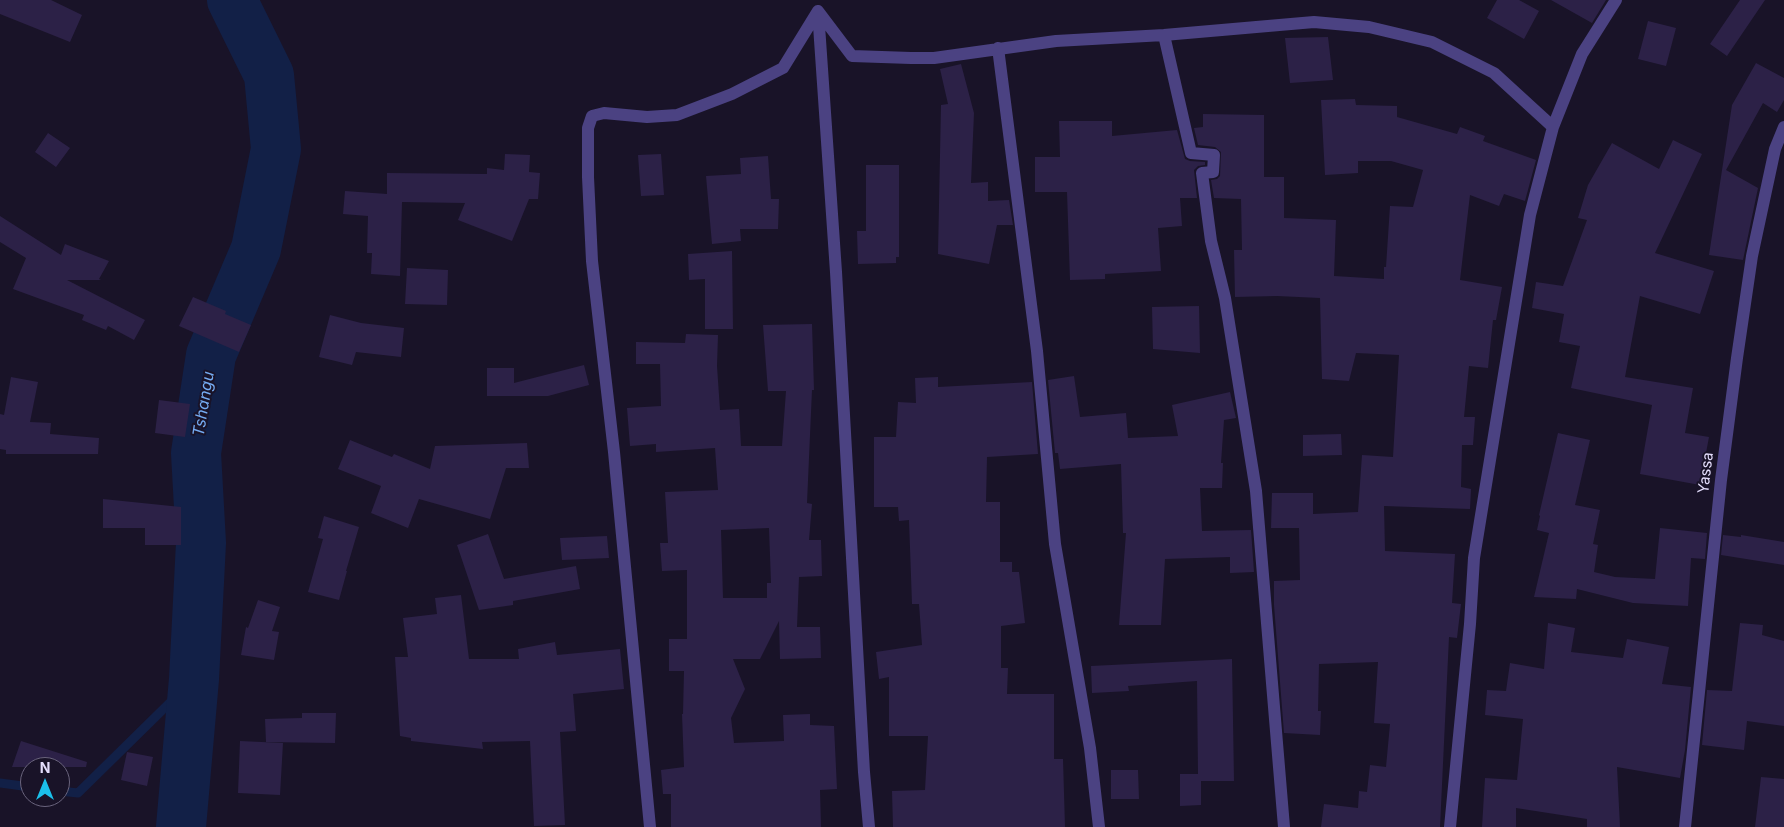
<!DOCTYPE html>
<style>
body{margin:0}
#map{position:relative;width:1784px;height:827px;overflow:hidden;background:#191328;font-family:Inter,sans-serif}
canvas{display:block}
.north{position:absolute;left:20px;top:757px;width:50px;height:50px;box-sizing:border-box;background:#191328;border:1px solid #6a647d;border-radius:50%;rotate:0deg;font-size:14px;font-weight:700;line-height:20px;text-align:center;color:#e4ddfc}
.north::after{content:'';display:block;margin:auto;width:18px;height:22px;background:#1bbfea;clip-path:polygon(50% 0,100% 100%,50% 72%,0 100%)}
</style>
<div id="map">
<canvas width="1784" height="827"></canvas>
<div class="north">N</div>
</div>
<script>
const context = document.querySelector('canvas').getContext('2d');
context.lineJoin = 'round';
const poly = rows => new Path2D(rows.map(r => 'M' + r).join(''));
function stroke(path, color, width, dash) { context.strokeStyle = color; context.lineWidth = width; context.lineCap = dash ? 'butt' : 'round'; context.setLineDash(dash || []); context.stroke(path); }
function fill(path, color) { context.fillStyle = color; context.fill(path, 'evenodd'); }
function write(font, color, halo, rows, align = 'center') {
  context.font = font + ' Inter,sans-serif'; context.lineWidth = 4; context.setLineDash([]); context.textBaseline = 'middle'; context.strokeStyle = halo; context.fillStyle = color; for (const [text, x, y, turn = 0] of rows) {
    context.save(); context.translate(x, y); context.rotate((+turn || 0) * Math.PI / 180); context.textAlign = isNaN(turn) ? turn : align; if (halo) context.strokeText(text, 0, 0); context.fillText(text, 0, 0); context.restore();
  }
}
const stream = poly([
 [0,783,30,787],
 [60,791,78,793,194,679]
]);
const river = poly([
 [181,827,194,679,201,543,196,453,211,355,256,249,276,149,269,75,232,0]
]);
const building = poly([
 [0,0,51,0,82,15,70,42,0,14],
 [1497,0,1519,0,1539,11,1524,39,1487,18],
 [1551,0,1606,0,1592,23],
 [1740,0,1765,0,1727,56,1710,44],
 [1648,21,1676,28,1666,66,1638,59],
 [1328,37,1333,80,1290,83,1285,38],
 [1756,63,1784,78,1784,100,1777,112,1763,103,1726,170,1758,188,1743,260,1709,255,1732,105],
 [961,64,974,113,971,183,988,182,988,201,1009,200,1013,225,997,225,989,264,938,254,941,105,948,104,940,69],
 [1355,99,1356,105,1397,106,1397,117,1457,134,1460,127,1485,136,1483,141,1536,160,1525,201,1504,194,1499,206,1470,195,1460,280,1502,287,1496,320,1493,320,1488,368,1469,366,1464,417,1475,417,1473,445,1462,445,1461,487,1471,489,1470,509,1384,506,1385,551,1455,554,1452,603,1461,604,1457,638,1449,637,1440,827,1321,827,1324,804,1358,808,1359,791,1367,792,1370,765,1386,767,1390,724,1374,723,1378,662,1319,664,1318,711,1321,711,1320,735,1284,733,1274,605,1274,581,1300,580,1299,528,1271,528,1272,493,1313,493,1313,514,1358,512,1362,455,1393,457,1399,355,1356,353,1349,381,1322,379,1320,298,1277,296,1235,297,1234,250,1242,250,1241,199,1214,198,1211,180,1217,179,1220,176,1221,152,1215,147,1198,145,1194,128,1203,127,1203,114,1264,115,1264,177,1284,177,1284,218,1336,220,1334,276,1384,279,1384,267,1386,267,1390,206,1413,207,1423,170,1391,161,1358,161,1358,173,1325,175,1321,100],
 [1059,121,1112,121,1112,136,1177,130,1185,159,1190,161,1205,162,1205,165,1198,166,1194,170,1197,198,1180,198,1182,226,1158,228,1161,271,1105,274,1105,279,1070,280,1067,192,1035,192,1035,157,1060,157],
 [48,133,70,148,56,167,35,152],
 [1673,140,1702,154,1655,253,1714,271,1700,314,1640,296,1625,377,1693,388,1685,433,1709,437,1700,485,1640,474,1652,405,1571,388,1580,346,1559,342,1564,314,1532,308,1536,282,1563,286,1587,220,1578,218,1588,185,1612,143,1659,169],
 [505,154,530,155,529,172,540,173,538,199,529,199,512,241,458,220,465,203,402,202,400,276,371,274,372,253,367,253,368,216,343,214,345,191,387,194,387,173,487,174,487,168,504,170],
 [661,154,664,195,641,196,638,155],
 [768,156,771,199,779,199,778,229,740,229,741,241,712,244,706,176,741,174,740,158],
 [866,165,899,165,899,257,896,257,896,263,858,264,857,231,866,231],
 [0,216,61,255,65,244,109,261,99,279,101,280,67,280,145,320,134,340,108,326,106,330,82,320,84,315,13,289,26,258,0,242],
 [732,251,733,329,705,329,705,279,689,280,688,254],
 [407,268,448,270,447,305,405,304],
 [193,297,226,311,225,314,251,325,239,352,179,326],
 [1199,306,1200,353,1153,349,1152,307],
 [330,315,361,323,404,328,401,357,356,352,352,365,319,357],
 [812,324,814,390,812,390,807,503,812,504,809,540,821,540,822,576,799,577,797,627,820,627,821,658,780,659,779,621,760,659,733,659,745,689,731,718,734,743,784,741,783,715,810,714,810,725,834,726,837,789,820,790,821,827,671,827,671,794,663,794,661,770,684,767,682,714,683,714,684,671,669,671,669,639,687,639,687,570,662,571,660,543,668,543,665,492,718,490,715,448,656,452,656,444,630,446,627,408,661,406,660,364,636,364,636,342,685,343,686,334,718,335,717,366,720,410,739,409,741,446,782,446,786,391,768,391,763,325],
 [769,528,771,583,767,583,767,598,723,598,721,530],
 [584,365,589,385,548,396,487,396,487,368,514,368,514,383],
 [1074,376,1080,417,1126,413,1128,438,1178,436,1172,405,1230,392,1236,418,1224,420,1221,463,1223,463,1222,488,1200,488,1202,531,1251,530,1254,572,1230,573,1230,557,1165,559,1161,625,1119,625,1126,533,1123,533,1121,464,1060,469,1058,453,1055,453,1048,380],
 [11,377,38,382,30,422,51,423,50,434,99,438,98,454,6,454,6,450,0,449,0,414,4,415],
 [938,377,938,387,1032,382,1038,454,987,457,986,502,1000,502,1000,562,1012,562,1012,572,1019,572,1025,623,1001,626,1001,668,1008,668,1007,694,1054,694,1054,759,1063,759,1065,827,893,827,892,791,925,790,928,736,889,736,889,677,879,679,876,652,922,645,919,604,912,604,909,520,899,521,898,507,874,507,874,437,896,437,898,402,916,403,915,378],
 [159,400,190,404,185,437,155,433],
 [1558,433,1590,440,1575,505,1600,510,1593,544,1598,545,1594,572,1615,577,1655,579,1660,528,1707,533,1705,559,1691,558,1688,606,1633,603,1577,589,1576,599,1534,597,1549,533,1537,530,1540,516,1539,515],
 [1341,434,1342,455,1303,456,1303,435],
 [350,440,392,457,394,454,430,469,435,446,527,443,529,468,506,468,490,519,419,499,408,528,371,513,381,486,338,469],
 [103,499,181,507,181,545,145,545,145,528,103,528],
 [324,516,359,527,346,571,347,571,339,600,308,592,323,539,318,538],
 [488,534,504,579,576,566,580,589,513,601,513,605,479,610,457,545],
 [1723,535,1741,537,1741,535,1784,542,1784,565,1721,555],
 [607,536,609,558,562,560,560,538],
 [461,595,469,659,519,659,518,649,555,642,557,655,620,649,624,689,573,694,576,731,560,732,565,825,534,826,530,741,482,742,483,749,411,741,411,738,400,736,395,657,408,657,403,618,437,614,435,598],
 [258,600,280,607,272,631,279,632,274,660,241,655,246,627,248,628],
 [1548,623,1575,628,1571,652,1623,658,1627,639,1669,647,1662,684,1691,687,1685,750,1680,778,1617,767,1620,827,1587,827,1587,819,1516,808,1516,827,1482,827,1485,778,1517,780,1523,719,1485,715,1487,690,1506,691,1510,663,1544,669],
 [1740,623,1763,625,1762,635,1784,641,1784,726,1747,721,1744,750,1702,745,1707,690,1732,691],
 [1232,659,1234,781,1201,781,1201,805,1180,806,1180,774,1198,774,1197,681,1128,686,1129,691,1092,693,1091,666],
 [302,713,336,713,335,743,266,742,265,719,302,718],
 [21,741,87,762,86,767,12,767],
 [240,741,283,743,280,795,238,793],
 [127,752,153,757,147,786,121,780],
 [1111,770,1138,770,1139,799,1111,799],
 [1761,777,1784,779,1784,827,1755,827]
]);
const street = poly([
 [818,11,836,272,864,772,869,827],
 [1164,35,1191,153,1214,155,1213,172,1202,173,1211,241,1225,298,1256,491,1284,827],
 [998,48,1037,351,1055,544,1090,748,1099,827],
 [650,827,614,452,592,261,588,177,588,128,592,116,604,113,647,117,677,115,732,94,783,68,818,11,852,56,911,58,934,58,1056,41,1164,35,1314,22,1369,27,1432,42,1494,73,1553,127],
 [1450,827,1470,624,1474,558,1530,215,1553,127,1582,54,1616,0],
 [1685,827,1721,480,1737,358,1752,256,1775,149,1784,127]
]);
const streetNames = [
 ["Yassa",1706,473,-83]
];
const waterNames = [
 ["Tshangu",204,404,-81]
];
stroke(stream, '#122047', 9);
stroke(river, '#122047', 50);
fill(building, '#2c2147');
stroke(street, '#4b4282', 12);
write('15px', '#e4ddfc', '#191328', streetNames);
write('italic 16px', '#75abf2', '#191328', waterNames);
</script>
